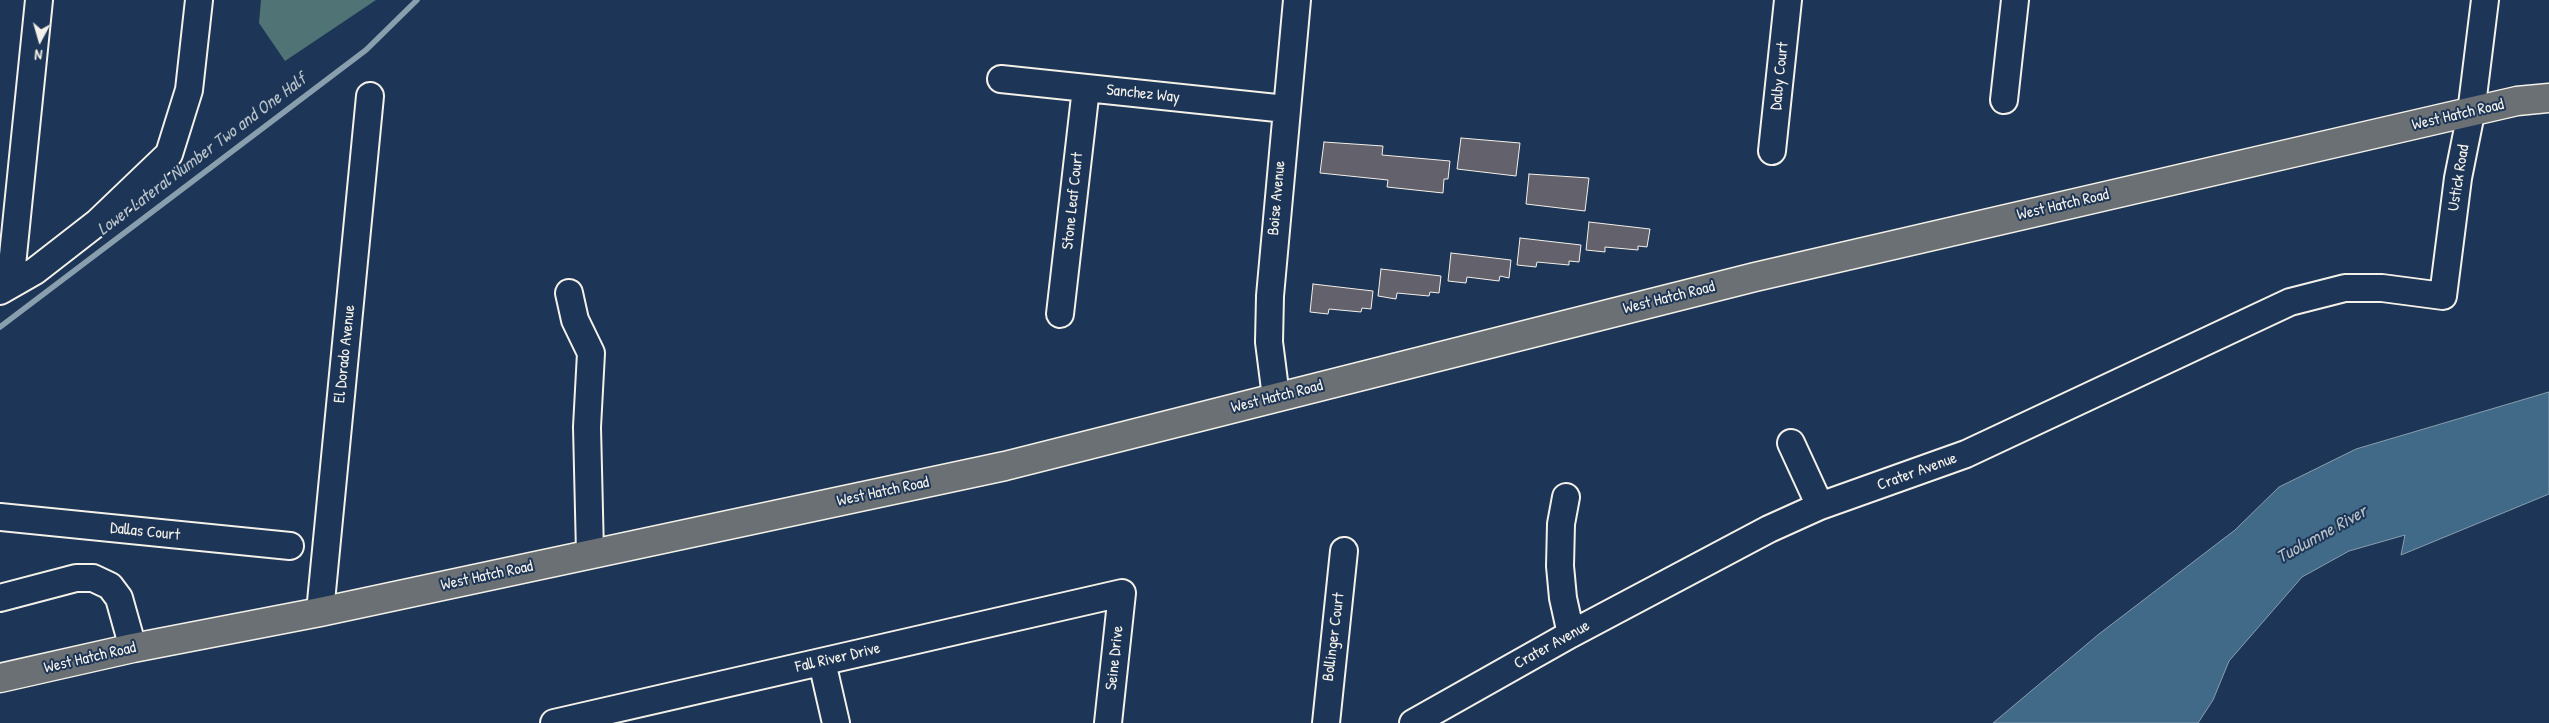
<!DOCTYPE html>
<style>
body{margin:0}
#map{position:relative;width:2549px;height:723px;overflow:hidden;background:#1d3557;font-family:"Patrick Hand",sans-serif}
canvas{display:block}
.north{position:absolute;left:15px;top:15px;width:50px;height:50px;-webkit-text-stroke:4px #1d3557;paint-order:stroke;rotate:186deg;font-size:14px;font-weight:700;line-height:20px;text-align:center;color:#f4f1e8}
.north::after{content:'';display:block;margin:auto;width:18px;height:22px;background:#f4f1e8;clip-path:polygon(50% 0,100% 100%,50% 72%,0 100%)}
</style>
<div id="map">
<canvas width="2549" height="723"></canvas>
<div class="north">N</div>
</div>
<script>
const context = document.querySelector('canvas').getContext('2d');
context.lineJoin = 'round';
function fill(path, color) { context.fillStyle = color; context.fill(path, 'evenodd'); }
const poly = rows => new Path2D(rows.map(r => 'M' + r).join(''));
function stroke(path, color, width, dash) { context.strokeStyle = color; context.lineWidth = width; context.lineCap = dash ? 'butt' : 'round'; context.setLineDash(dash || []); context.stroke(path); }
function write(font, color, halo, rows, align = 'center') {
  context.font = font + ' "Patrick Hand",sans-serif'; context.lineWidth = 4; context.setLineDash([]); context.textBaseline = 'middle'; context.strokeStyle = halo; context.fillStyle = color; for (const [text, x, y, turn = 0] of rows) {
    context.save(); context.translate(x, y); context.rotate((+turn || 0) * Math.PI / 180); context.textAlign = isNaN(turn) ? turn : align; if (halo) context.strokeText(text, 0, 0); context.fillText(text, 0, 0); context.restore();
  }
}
const green = poly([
 [261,0,376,0,285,61,259,23]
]);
const water = poly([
 [2549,392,2549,494,2401,555,2405,535,2349,551,2302,577,2229,661,2213,700,2198,723,1993,723,2099,634,2235,530,2279,487,2356,449,2549,392]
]);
const stream = poly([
 [0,327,366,50,417,0]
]);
const building = poly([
 [1461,138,1520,143,1516,176,1457,169,1461,138],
 [1324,142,1383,146,1382,155,1450,161,1448,179,1444,179,1443,193,1387,187,1388,180,1320,173,1324,142],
 [1529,174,1589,178,1585,211,1526,204,1529,174],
 [1589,222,1650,229,1647,247,1638,246,1638,250,1605,247,1605,252,1586,250,1589,222],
 [1520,238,1581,245,1579,262,1569,261,1569,265,1537,262,1536,267,1517,265,1520,238],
 [1451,253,1511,260,1509,278,1500,276,1499,281,1467,277,1466,283,1448,281,1451,253],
 [1381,269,1441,276,1439,293,1430,292,1429,296,1397,293,1396,299,1378,296,1381,269],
 [1313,284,1373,291,1371,309,1362,308,1361,312,1329,309,1328,314,1310,312,1313,284]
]);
const minor = poly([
 [1001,79,1286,109],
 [2004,100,2015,0],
 [1772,151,1788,0],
 [10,285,39,0],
 [0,291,35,271,98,222,169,154,189,90,199,0],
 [569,293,575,320,591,353,587,427,590,553],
 [1060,314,1086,88],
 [1276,397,1269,342,1270,296,1297,0],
 [1791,443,1820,506],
 [1566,497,1561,524,1560,566,1563,598,1571,634],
 [0,517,290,546],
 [0,598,76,578,93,578,110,586,119,598,133,648],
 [320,612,370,96],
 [822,662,836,723],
 [554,723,1122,593,1108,723],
 [1326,723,1344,551],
 [1413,723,1571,634,1769,529,1820,506,1966,454,2290,302,2345,288,2382,288,2443,296,2458,178,2471,113,2485,0]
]);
const major = poly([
 [0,678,133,648,320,612,1005,466,1755,277,2517,101,2549,98]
]);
const streetNames = [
 ["Dalby Court",1780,76,-84],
 ["Sanchez Way",1143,94,6],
 ["West Hatch Road",2458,115,-13],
 ["Ustick Road",2459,178,-81],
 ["Boise Avenue",1277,198,-85],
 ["Stone Leaf Court",1073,201,-84],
 ["West Hatch Road",2063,205,-13],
 ["West Hatch Road",1669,298,-14],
 ["El Dorado Avenue",345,354,-84],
 ["West Hatch Road",1277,397,-14],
 ["Crater Avenue",1917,472,-20],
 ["West Hatch Road",883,492,-12],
 ["Dallas Court",145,532,6],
 ["West Hatch Road",487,576,-12],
 ["Bollinger Court",1334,637,-83],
 ["Crater Avenue",1552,645,-29],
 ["West Hatch Road",90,658,-13],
 ["Fall River Drive",838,658,-13],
 ["Seine Drive",1115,658,-84]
];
const waterNames = [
 ["Lower Lateral Number Two and One Half",202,155,-37],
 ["Tuolumne River",2322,535,-29]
];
fill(green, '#507476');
fill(water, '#416988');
stroke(water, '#899fae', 1);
stroke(stream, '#899fae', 5.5);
fill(building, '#62616c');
stroke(building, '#f4f1e8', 1);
stroke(minor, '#f4f1e8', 30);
stroke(major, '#f4f1e8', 31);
stroke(minor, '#1d3557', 26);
stroke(major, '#6a7074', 28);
write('16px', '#f4f1e8', '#1d3557', streetNames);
write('italic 18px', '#b5c1c6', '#1d3557', waterNames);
</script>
